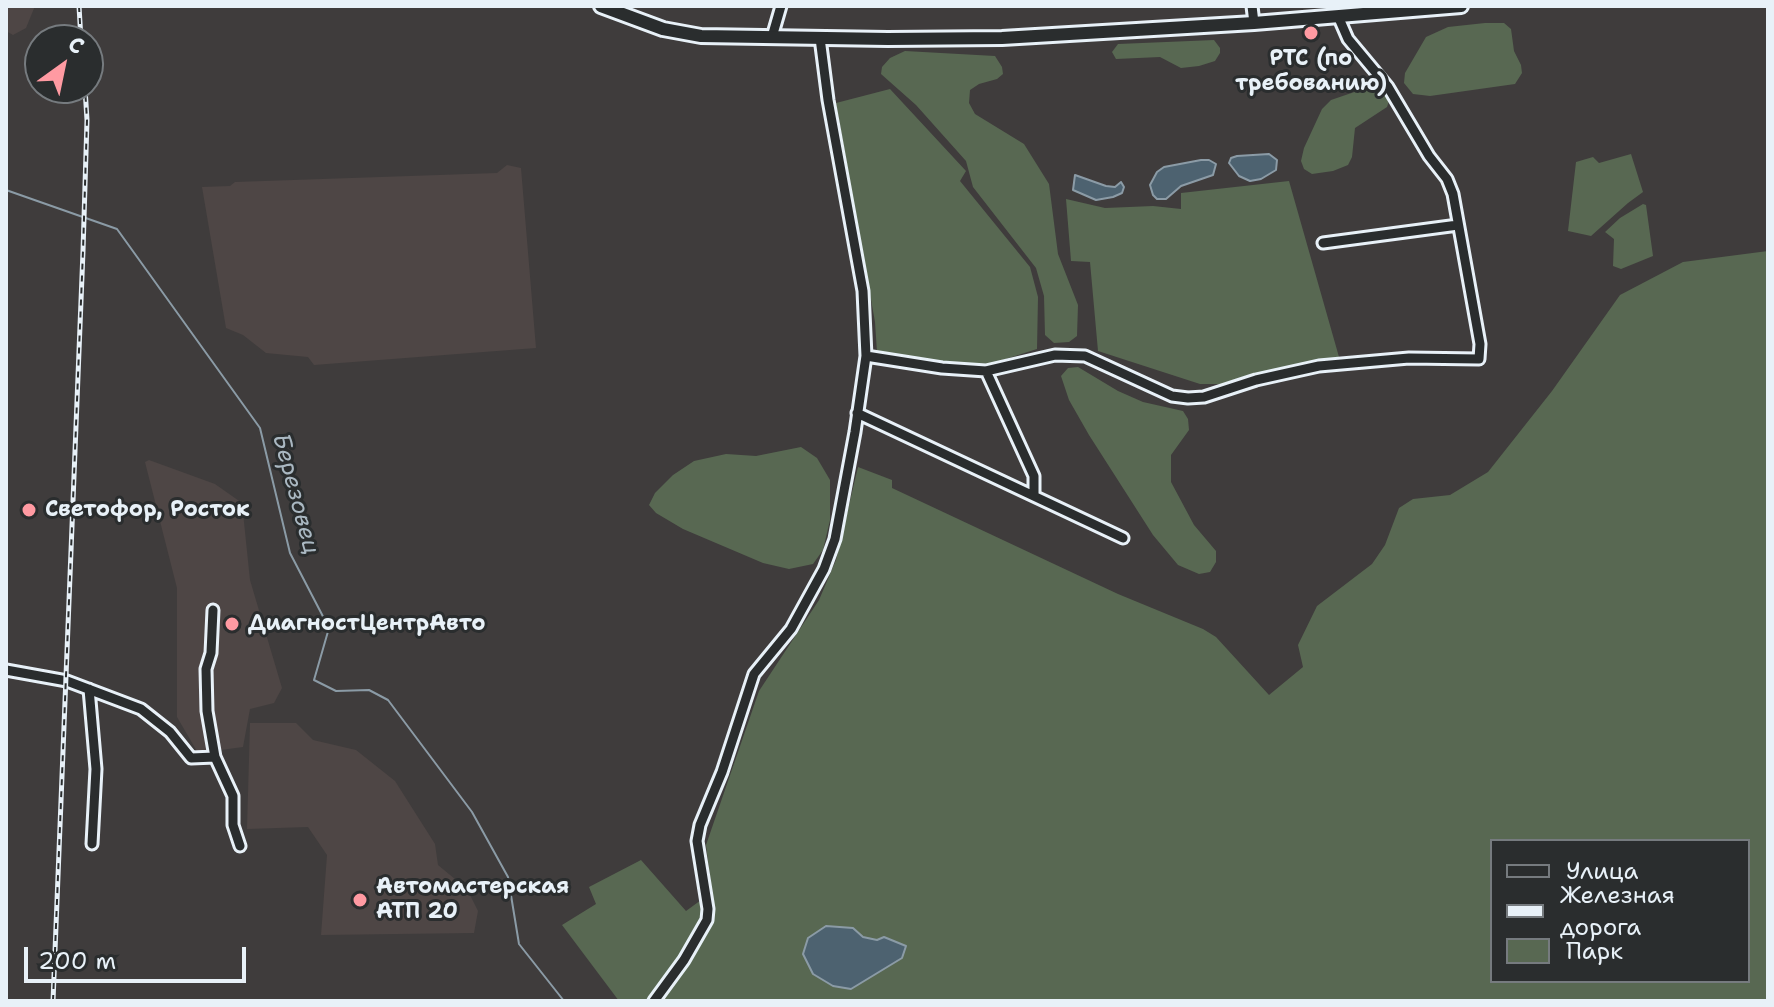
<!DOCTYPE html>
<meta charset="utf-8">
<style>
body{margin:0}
#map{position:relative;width:1774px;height:1007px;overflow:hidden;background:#3f3c3c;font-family:"Shantell Sans",sans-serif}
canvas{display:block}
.frame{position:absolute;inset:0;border:8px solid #e8f1f8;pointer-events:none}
.legend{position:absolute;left:1490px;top:839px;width:260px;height:144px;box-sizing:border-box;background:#2a2d2e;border:2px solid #767b7f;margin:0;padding:10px 14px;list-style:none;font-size:24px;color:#e8f1f8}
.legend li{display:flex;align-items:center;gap:16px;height:40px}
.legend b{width:40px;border:2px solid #767b7f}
.north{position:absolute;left:24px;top:24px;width:80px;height:80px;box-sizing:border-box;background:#2a2d2e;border:2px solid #767b7f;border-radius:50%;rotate:33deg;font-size:22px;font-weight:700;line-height:32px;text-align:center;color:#e8f1f8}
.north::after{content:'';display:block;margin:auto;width:28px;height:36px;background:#ff9aa2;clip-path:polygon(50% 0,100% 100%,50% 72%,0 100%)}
.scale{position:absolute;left:24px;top:947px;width:222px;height:36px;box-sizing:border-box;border:4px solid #e8f1f8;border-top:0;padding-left:10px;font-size:24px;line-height:28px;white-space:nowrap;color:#e8f1f8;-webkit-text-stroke:6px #2a2d2e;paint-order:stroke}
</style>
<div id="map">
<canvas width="1774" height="1007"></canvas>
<div class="frame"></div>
<ul class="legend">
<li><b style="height:10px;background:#2a2d2e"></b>Улица</li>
<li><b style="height:10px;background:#e8f1f8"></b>Железная дорога</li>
<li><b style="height:22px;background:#586852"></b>Парк</li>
</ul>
<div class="north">С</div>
<div class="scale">200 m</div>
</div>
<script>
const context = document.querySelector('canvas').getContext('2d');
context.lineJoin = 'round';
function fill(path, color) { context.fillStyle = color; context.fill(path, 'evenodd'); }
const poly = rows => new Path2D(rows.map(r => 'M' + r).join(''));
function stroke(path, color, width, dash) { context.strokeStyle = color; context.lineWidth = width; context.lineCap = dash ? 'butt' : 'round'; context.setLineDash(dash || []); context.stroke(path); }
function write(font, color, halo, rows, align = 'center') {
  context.font = font + ' "Shantell Sans",sans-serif'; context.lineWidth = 6; context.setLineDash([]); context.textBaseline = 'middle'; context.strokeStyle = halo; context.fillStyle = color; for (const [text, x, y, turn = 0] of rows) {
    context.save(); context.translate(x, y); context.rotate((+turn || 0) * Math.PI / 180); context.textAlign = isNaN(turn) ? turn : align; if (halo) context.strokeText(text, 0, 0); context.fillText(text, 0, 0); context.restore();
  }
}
const built = poly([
 [6,6,35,6,26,28,13,35,6,31],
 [507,165,521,168,536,348,314,365,308,357,266,353,243,335,226,328,202,187,230,186,235,182,497,173],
 [149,460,215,484,242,503,250,580,282,688,274,703,250,709,243,747,198,753,177,717,177,588,145,462],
 [250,723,296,723,313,740,356,750,395,781,435,844,438,865,467,889,478,911,474,933,321,935,327,855,308,827,247,829]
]);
const green = poly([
 [1485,23,1504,23,1511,29,1514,51,1521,65,1522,73,1515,84,1430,96,1413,94,1404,83,1405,73,1426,37,1448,27],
 [1214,40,1220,48,1220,53,1215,61,1199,66,1181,68,1160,57,1116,59,1112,52,1118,44],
 [905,51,995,56,1002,67,1003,74,997,79,979,84,970,90,969,103,975,114,1024,144,1049,184,1058,254,1078,305,1077,336,1069,342,1054,343,1045,335,1044,296,1036,268,973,187,966,161,916,105,881,74,882,67,890,58],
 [1372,86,1380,86,1387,92,1389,101,1387,107,1355,128,1352,157,1348,165,1333,171,1312,174,1304,169,1301,161,1304,148,1322,109,1331,100],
 [890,89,966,171,960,181,1030,267,1038,297,1037,349,990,364,940,362,877,352,875,322,836,103],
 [1631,154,1643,192,1628,203,1591,236,1568,231,1576,162,1593,157,1599,163],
 [1289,181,1339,357,1223,384,1200,384,1098,351,1090,262,1071,261,1066,199,1105,208,1153,206,1181,209,1181,193],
 [1643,204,1646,205,1653,256,1621,269,1613,266,1614,239,1605,232,1620,218],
 [1768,251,1768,1001,619,1001,562,925,596,904,589,887,641,860,686,911,712,892,706,845,759,691,819,600,836,560,858,467,892,480,892,488,1118,594,1203,629,1216,637,1269,695,1303,667,1298,645,1317,606,1372,564,1385,545,1399,508,1413,499,1450,495,1488,472,1552,391,1620,295,1683,262],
 [1492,841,1748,841,1748,981,1492,981],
 [852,928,863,937,906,946,902,958,851,989,833,986,813,974,803,954],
 [1078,367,1118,391,1143,402,1183,411,1188,419,1189,430,1171,455,1171,482,1194,525,1216,551,1216,562,1210,572,1199,574,1178,565,1153,535,1089,435,1069,400,1061,376,1068,368],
 [801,447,817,458,830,480,830,520,823,550,813,564,789,569,763,563,683,529,656,513,649,505,655,493,673,475,694,461,726,454,756,456]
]);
const water = poly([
 [1269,154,1277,160,1276,170,1261,179,1250,181,1239,176,1229,163,1231,158,1237,156,1269,154],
 [1201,160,1209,160,1216,164,1213,175,1181,186,1166,199,1157,199,1153,195,1150,185,1157,172,1164,167,1201,160],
 [1075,175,1106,186,1115,187,1121,182,1124,187,1122,193,1113,197,1096,200,1073,190,1075,175],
 [826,926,853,928,863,937,877,940,884,937,906,946,902,958,851,989,833,986,813,974,803,954,808,938,826,926]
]);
const stream = poly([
 [6,190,117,229,260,428,290,553,329,628,314,680,336,691,369,690,388,700,472,812,508,877,519,944,564,1001]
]);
const minor = poly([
 [1252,6,1254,23],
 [772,37,781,6],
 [1323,243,1458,225],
 [866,356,942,368,986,371,1055,355,1085,356,1172,396,1188,398,1204,397,1256,380,1319,366,1409,358,1479,359,1480,344,1453,194,1447,179,1429,156,1388,87,1348,39,1338,16],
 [986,371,1034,476,1034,495],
 [857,413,1123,538],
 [213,610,211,653,206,669,207,711,215,757],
 [6,670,67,681,141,709,170,732,191,758,215,757,233,796,233,825,240,846],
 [89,689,96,769,92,844],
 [654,1001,684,960,707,920,708,909,697,841,700,825,722,772,754,674,791,629,824,569,835,539,855,432,866,356,863,291,828,100,820,38]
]);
const secondary = poly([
 [601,6,663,29,701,36,888,39,1002,38,1254,23,1461,6]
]);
const rail = poly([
 [79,6,81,40],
 [53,1001,83,251,87,120,85,88]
]);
const markers = [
 [1311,33,8,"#ff9aa2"],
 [29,510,8,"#ff9aa2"],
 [232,624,8,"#ff9aa2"],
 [360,900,8,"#ff9aa2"]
];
const poiNames = [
 ["РТС (по",1311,59,"center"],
 ["требованию)",1311,84,"center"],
 ["Светофор, Росток",45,510],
 ["ДиагностЦентрАвто",248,624],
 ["Автомастерская",376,887],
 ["АТП 20",376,912]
];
const waterNames = [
 ["Березовец",295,494,75]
];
fill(built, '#4e4645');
fill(green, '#586852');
fill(water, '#4d6270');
stroke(water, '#8b9ba6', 2);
stroke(stream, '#8b9ba6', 2);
stroke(minor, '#e8f1f8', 15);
stroke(secondary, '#e8f1f8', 18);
stroke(minor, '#2a2d2e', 9);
stroke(secondary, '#2a2d2e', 12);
stroke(rail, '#e8f1f8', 5);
stroke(rail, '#2a2d2e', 2, [6]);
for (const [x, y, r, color] of markers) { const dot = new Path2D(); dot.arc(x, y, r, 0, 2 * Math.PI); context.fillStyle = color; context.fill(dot); stroke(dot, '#2a2d2e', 3); }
write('bold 22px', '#e8f1f8', '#2a2d2e', poiNames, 'left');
write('italic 24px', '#aab8c2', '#2a2d2e', waterNames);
</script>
